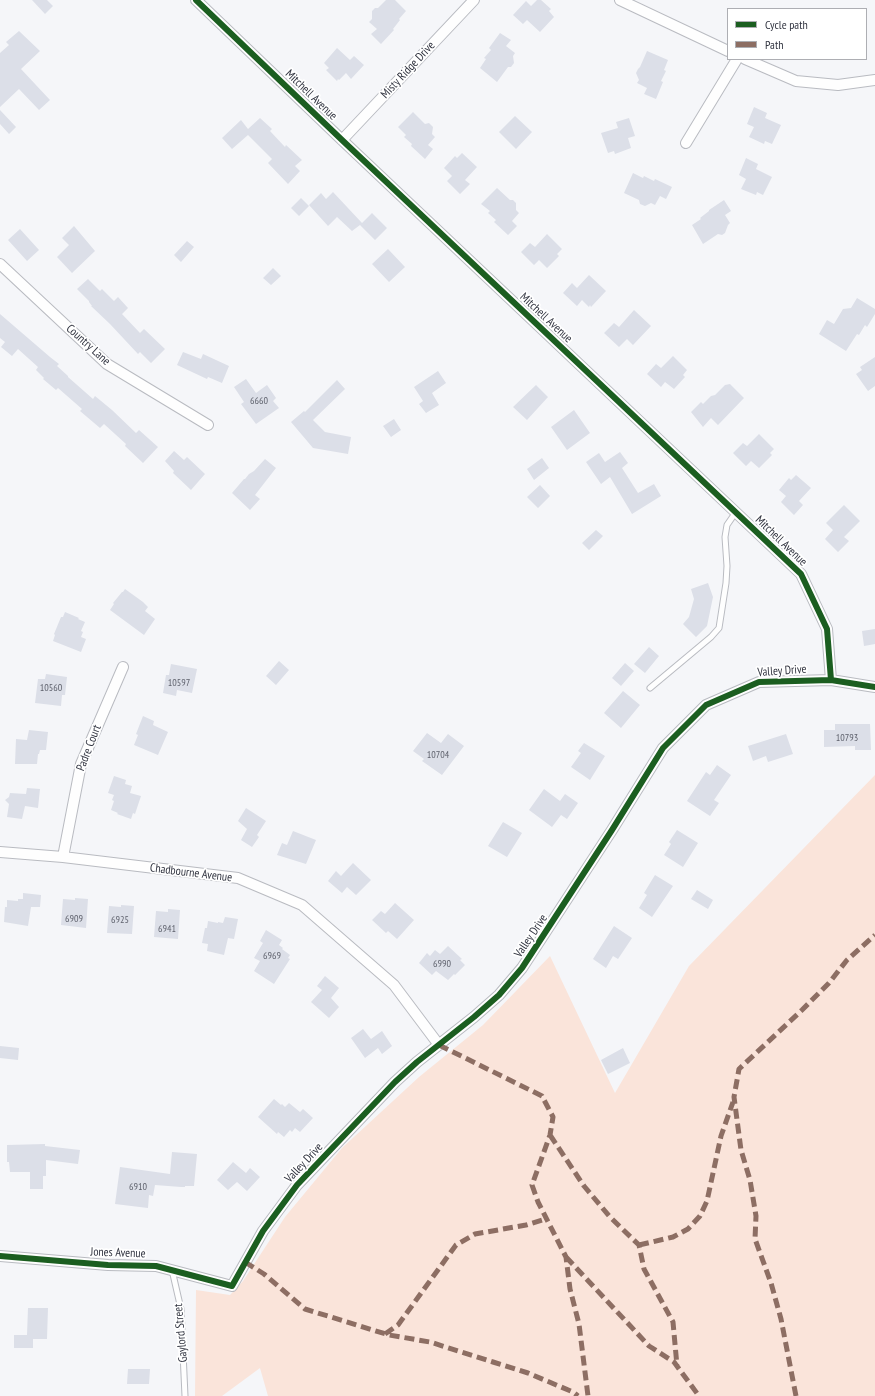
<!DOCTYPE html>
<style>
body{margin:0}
#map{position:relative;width:875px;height:1396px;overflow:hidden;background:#f5f6f9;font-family:"PT Sans Narrow",sans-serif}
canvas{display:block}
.legend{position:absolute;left:727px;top:8px;width:140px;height:52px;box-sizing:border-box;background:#fff;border:1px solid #adaeb3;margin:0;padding:5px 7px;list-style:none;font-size:12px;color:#323541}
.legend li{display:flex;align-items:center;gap:8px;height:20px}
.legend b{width:20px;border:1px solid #adaeb3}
</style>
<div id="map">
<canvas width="875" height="1396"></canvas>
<ul class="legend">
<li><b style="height:5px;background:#1b5e20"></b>Cycle path</li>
<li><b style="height:5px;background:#8d6e63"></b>Path</li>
</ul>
</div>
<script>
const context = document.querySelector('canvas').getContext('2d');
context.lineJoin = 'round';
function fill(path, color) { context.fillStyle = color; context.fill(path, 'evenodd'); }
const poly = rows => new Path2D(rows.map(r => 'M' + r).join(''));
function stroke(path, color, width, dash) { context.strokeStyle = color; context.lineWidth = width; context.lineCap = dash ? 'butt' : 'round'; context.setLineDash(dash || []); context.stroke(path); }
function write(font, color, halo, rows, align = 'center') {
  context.font = font + ' "PT Sans Narrow",sans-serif'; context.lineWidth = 3.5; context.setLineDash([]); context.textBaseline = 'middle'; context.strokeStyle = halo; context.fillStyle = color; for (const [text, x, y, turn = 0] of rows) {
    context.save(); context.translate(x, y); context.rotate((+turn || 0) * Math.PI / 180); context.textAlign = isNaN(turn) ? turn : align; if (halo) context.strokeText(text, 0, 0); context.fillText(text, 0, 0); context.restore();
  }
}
const green = poly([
 [875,775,875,1396,268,1396,260,1368,222,1396,195,1396,196,1290,230,1295,243,1281,285,1217,342,1148,419,1077,483,1025,550,956,615,1093,689,966]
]);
const building = poly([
 [32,0,47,0,53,6,45,14],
 [386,0,395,0,406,11,399,19,400,20,393,29,394,30,381,44,371,34,377,29,369,22,372,19,372,11,375,8,378,8],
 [537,0,541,0,551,9,549,11,554,17,540,32,527,20,523,24,513,15,526,1,531,6],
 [19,31,40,51,21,69,50,100,39,110,19,89,0,107,0,53,9,45,6,42],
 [500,33,511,40,506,46,515,53,513,56,514,63,511,67,508,67,497,82,480,68,486,59,484,58,491,50,489,48],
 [337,48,350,60,354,56,364,65,351,79,346,73,339,80,338,79,337,81,326,70,329,68,324,63],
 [647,51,668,60,664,70,666,71,661,81,663,82,656,99,644,94,647,88,637,83,639,80,636,73,638,69,640,67],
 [754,107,767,113,765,118,781,125,772,144,765,141,764,144,749,137,754,127,747,124],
 [0,110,16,127,9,134,0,124],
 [413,112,425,124,429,123,433,127,432,134,435,137,428,145,433,149,425,159,411,146,412,144,404,137,406,135,398,127],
 [515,116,532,132,516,149,499,132],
 [260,118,272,129,270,131,285,147,286,145,302,160,295,166,300,171,288,184,268,163,272,159,248,135,232,149,222,138,241,120,248,129],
 [629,118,635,136,628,138,631,148,615,154,614,151,608,153,601,133,618,128,616,122],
 [462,153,477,167,465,180,470,184,460,194,447,181,452,176,444,168,455,156,457,158],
 [746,158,758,164,756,169,772,177,763,195,757,192,756,195,741,189,746,179,739,175],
 [633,173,643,178,644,176,654,181,655,179,672,187,666,199,660,196,655,205,651,203,645,206,640,204,639,200,624,193],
 [497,188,510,200,513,200,516,203,516,210,519,213,512,221,517,226,508,235,494,222,496,220,488,213,490,211,481,204],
 [333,192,362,223,372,213,387,228,375,240,360,225,352,231,337,217,328,226,309,205,321,193,326,199],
 [301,198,309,206,299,216,291,208],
 [724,200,731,211,725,215,730,223,728,225,725,233,722,235,718,234,703,244,692,225,701,219,700,218,709,211,709,210],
 [74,226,95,251,72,273,57,257,69,245,62,238],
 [20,229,39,250,27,261,8,240],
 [547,234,562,249,557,254,559,256,547,268,539,260,534,265,521,252,530,243,535,247],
 [187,241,194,247,181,262,174,255],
 [388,249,405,267,389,282,372,264],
 [273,268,281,276,271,285,263,278],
 [589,275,606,291,591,307,590,305,589,307,582,300,577,306,563,293,572,283,577,288],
 [88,279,100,291,102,289,114,301,118,297,128,308,122,314,140,333,144,329,165,349,151,363,140,352,138,354,110,324,91,306,92,306,89,302,89,301,77,289],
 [857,298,875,309,875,314,867,327,865,325,859,335,857,334,846,351,819,334,827,320,834,324,843,309,851,308],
 [634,310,651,326,633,345,627,339,619,347,604,333,614,323,619,327],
 [0,314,50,357,59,364,57,366,68,376,68,377,93,399,95,396,112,410,136,433,139,430,158,447,143,463,125,446,126,444,104,424,100,428,80,411,82,409,58,388,56,390,43,379,44,378,36,370,38,367,18,349,12,356,1,347,5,342,0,338],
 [183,352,201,359,203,354,229,366,222,383,208,377,207,379,177,365],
 [673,356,687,370,683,375,685,377,674,389,665,382,661,387,647,374,656,364,661,368],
 [875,357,875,386,868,391,856,374,862,370,860,367],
 [438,371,446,383,432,393,439,405,426,413,419,404,423,401,414,387],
 [246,379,256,393,267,385,276,398,273,401,279,408,256,424,241,404,244,402,234,387],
 [337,380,345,389,313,420,325,432,351,437,348,454,313,448,291,422,304,411,305,412],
 [730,384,744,398,718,425,711,418,703,427,691,412,701,402,703,404,711,396,715,395,725,385],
 [536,385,548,397,527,420,513,407],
 [574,410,590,433,567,450,551,427],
 [394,419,401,430,391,437,383,426],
 [759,434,774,449,770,453,772,455,759,468,751,461,746,466,733,453,743,443,747,446],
 [174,451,184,460,187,457,205,474,191,490,173,473,174,471,165,461],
 [620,452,628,463,622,468,638,493,654,484,661,496,632,514,610,477,601,484,586,462,599,453,605,462],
 [542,458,549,468,534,480,527,469],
 [265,459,276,468,255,495,260,499,250,510,232,493,244,479,245,479,249,474,254,471],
 [796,475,811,488,799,501,803,505,794,515,781,502,786,496,779,490,789,478,791,480],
 [540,485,550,496,538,508,527,497],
 [844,505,860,521,844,537,849,541,838,552,825,539,833,530,826,523],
 [596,530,603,536,589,550,582,543],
 [708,583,713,597,707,626,696,637,683,624,689,617,694,599,691,589],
 [125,589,143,602,148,607,145,611,155,619,144,635,110,610,114,604,113,603,122,592,123,592],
 [65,612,79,618,78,619,85,622,81,631,83,632,81,637,86,639,81,652,53,641,55,635,54,634,61,617,63,617],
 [875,629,875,644,864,646,862,631],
 [649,647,659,656,645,673,634,664],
 [279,661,289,670,276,685,266,676],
 [625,663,634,671,621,686,612,678],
 [171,664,197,669,192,693,177,690,176,696,163,693,166,675,169,675],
 [46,674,67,677,65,695,62,695,61,706,35,703,38,679,45,679],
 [623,691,640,705,621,728,604,713],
 [143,716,154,721,153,725,168,732,158,755,134,745,138,735,136,734],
 [835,724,870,724,871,750,855,750,855,746,824,747,824,730,835,730],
 [29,730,48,732,46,750,40,750,39,754,38,754,37,764,15,764,16,739,27,740],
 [427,733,441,743,448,734,464,746,442,775,422,761,424,759,413,751],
 [786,734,793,754,768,762,766,756,753,761,748,746],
 [584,743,605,756,590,780,571,767,581,753,578,751],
 [717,765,731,775,714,800,719,803,710,816,687,801,706,772,710,775],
 [114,776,126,780,125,784,132,786,130,793,141,796,135,814,133,813,131,819,117,814,118,813,111,810,114,801,112,800,114,795,108,793],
 [27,788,40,789,38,808,25,806,22,819,7,817,9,804,5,800,9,797,10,793,26,794],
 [544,789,560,801,565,794,578,803,567,819,561,815,552,827,529,810],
 [246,808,266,821,257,835,259,837,252,847,241,840,247,829,238,821],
 [503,822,522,833,507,857,488,846],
 [677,830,698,843,683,867,664,855,671,844,669,842],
 [293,831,316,840,306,864,277,855,282,843,287,845],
 [353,863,371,880,356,895,347,887,342,893,328,881,336,871,341,876],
 [655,875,673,886,652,917,639,908,647,895,644,893],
 [697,890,713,900,708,909,691,899],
 [23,893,41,895,40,907,31,907,28,926,4,922,5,907,7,907,7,900,18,901,18,899,23,899],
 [75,898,88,899,86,928,61,925,63,899,75,900],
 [395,903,414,920,397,939,388,931,386,933,372,920,381,911,385,914],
 [121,905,134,906,132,934,107,933,109,906,121,907],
 [168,909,180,910,178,939,154,937,156,911,168,912],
 [225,917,238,919,234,939,228,938,224,955,207,951,208,944,202,943,205,928,207,928,208,921,218,923,218,922,223,923],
 [614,926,632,938,618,959,613,956,606,968,593,959],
 [266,930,282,940,279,945,283,948,282,949,290,955,288,958,290,959,274,984,254,971,260,961,254,958,263,943,260,941],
 [448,946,462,959,460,960,465,965,455,975,454,974,448,980,436,971,432,975,419,963,427,953,430,956,435,950,440,954],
 [325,976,339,988,331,998,339,1007,329,1018,311,1002,322,990,317,986],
 [363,1029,371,1039,382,1031,392,1046,382,1054,378,1048,365,1058,351,1038],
 [0,1046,19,1048,18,1060,0,1058],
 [623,1048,630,1063,608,1074,601,1060],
 [274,1099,281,1105,282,1104,285,1107,289,1103,300,1112,303,1109,313,1118,300,1132,295,1128,292,1132,290,1130,284,1137,278,1132,277,1134,258,1117],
 [45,1144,45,1146,80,1150,78,1164,46,1160,46,1176,43,1176,43,1189,30,1189,30,1172,10,1172,9,1162,7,1162,7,1145],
 [172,1152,197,1154,194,1186,185,1186,185,1187,181,1187,155,1185,153,1196,149,1195,148,1208,115,1204,120,1167,170,1174],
 [233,1162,246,1173,250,1168,260,1177,247,1191,237,1182,228,1190,217,1180],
 [28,1308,48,1308,47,1339,33,1339,33,1348,14,1348,14,1335,27,1335],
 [128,1369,150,1369,149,1384,127,1384]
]);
const service = poly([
 [650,688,711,637,719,628,726,583,727,566,725,537,727,525,736,512],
 [172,1270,181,1309,185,1396]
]);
const minor = poly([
 [196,0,342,140,801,574,827,629,831,680],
 [620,0,728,51],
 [745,59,796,81,838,85,875,80],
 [342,140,474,0],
 [686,143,737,59],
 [0,264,107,364,208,425],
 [0,852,63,857,238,878,302,905,394,985,439,1045],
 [63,857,81,764,123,667],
 [0,1256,108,1265,156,1266,232,1286,263,1231,297,1185,395,1082,417,1062,474,1017,499,995,522,968,612,830,663,748,706,705,759,682,831,680,875,687]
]);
const quiet = poly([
 [439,1045,542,1096,553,1117,550,1135,532,1185,538,1202,566,1257,570,1289,579,1324,588,1396],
 [550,1135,584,1186,610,1217,639,1245,644,1269,673,1322,677,1366],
 [639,1245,673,1237,688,1229,700,1216,707,1201,721,1136,733,1102],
 [566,1257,649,1346,674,1362,699,1396],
 [245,1262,264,1274,305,1309,389,1335,430,1342,493,1362,528,1373,573,1392,578,1396],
 [385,1334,398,1325,456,1245,475,1234,526,1225,546,1219],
 [796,1396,781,1319,771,1283,755,1239,756,1216,750,1180,741,1150,734,1097,739,1069,802,1010,829,983,847,960,875,935]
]);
const cycleway = poly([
 [196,0,342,140,801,574,827,629,831,680],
 [0,1256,108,1265,156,1266,232,1286,263,1231,297,1185,395,1082,417,1062,474,1017,499,995,522,968,612,830,663,748,706,705,759,682,831,680,875,687]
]);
const numberNames = [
 ["6660",259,401],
 ["10597",179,683],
 ["10560",51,688],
 ["10793",847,738],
 ["10704",438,755],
 ["6909",74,919],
 ["6925",120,920],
 ["6941",167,929],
 ["6969",272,956],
 ["6990",442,964],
 ["6910",138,1187]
];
const streetNames = [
 ["Misty Ridge Drive",408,70,-47],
 ["Mitchell Avenue",311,95,44],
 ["Mitchell Avenue",546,318,43],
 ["Country Lane",88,345,42],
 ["Mitchell Avenue",781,541,44],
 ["Valley Drive",782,671,-4],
 ["Padre Court",89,748,-69],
 ["Chadbourne Avenue",191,873,7],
 ["Valley Drive",531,936,-56],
 ["Valley Drive",304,1163,-47],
 ["Jones Avenue",118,1253,2],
 ["Gaylord Street",181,1333,-95]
];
fill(green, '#fae4da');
fill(building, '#dcdfe8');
stroke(service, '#b9bbc1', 7);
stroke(minor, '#b9bbc1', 12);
stroke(service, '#fefefe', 5);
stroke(minor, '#fefefe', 10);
stroke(quiet, '#8d6e63', 5, [10, 5]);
stroke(cycleway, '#1b5e20', 6);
write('10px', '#5e616c', null, numberNames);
write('12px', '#323541', '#fff', streetNames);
</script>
